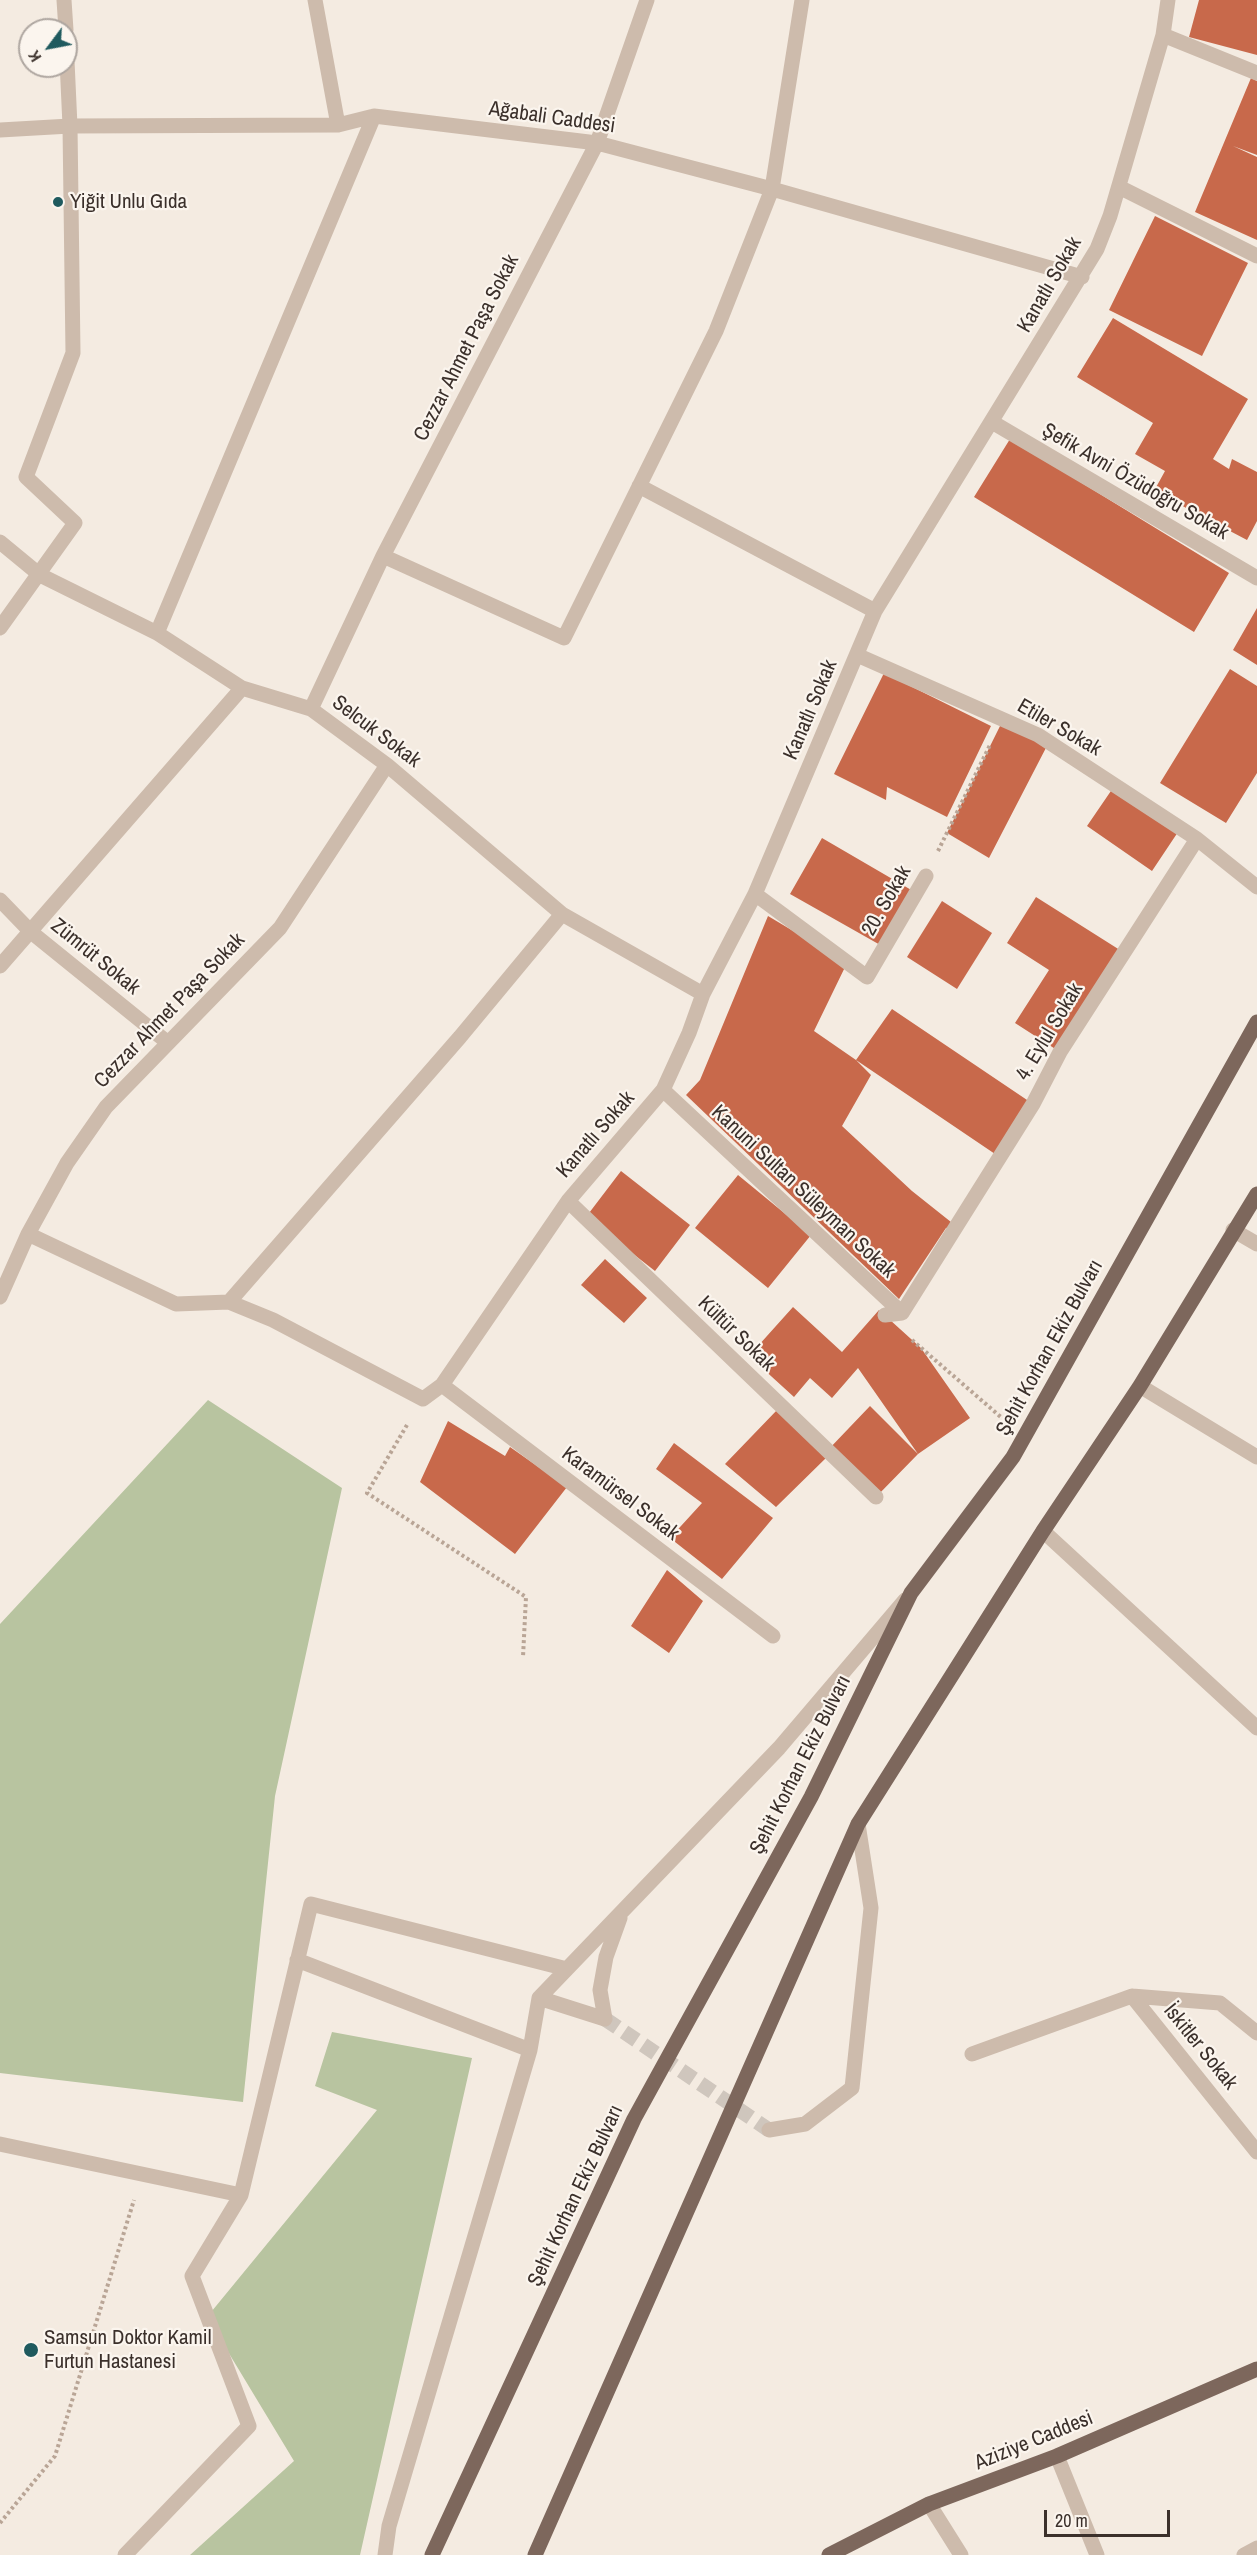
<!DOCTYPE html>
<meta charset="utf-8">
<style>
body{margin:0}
#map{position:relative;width:1257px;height:2555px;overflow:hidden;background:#f4ebe1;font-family:"Archivo Narrow",sans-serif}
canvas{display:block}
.north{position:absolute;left:18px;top:18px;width:60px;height:60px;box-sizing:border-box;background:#fbf5ee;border:2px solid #aea6a0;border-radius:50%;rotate:238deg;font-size:16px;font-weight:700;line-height:24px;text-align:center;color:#3b302b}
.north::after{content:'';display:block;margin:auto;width:21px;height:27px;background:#1f5a5e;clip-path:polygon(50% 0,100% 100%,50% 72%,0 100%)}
.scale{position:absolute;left:1044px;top:2510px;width:126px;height:27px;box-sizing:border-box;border:3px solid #3b302b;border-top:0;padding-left:8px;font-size:18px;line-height:21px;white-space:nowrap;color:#3b302b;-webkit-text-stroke:4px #fbf5ee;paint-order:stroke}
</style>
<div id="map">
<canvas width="1257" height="2555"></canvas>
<div class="north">K</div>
<div class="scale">20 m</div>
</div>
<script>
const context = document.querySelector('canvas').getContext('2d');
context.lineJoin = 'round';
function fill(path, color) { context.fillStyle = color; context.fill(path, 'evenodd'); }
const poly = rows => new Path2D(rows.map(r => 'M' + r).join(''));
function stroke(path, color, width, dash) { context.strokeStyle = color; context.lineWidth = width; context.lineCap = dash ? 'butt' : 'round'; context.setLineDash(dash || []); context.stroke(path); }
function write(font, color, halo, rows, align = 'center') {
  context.font = font + ' "Archivo Narrow",sans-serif'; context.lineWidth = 4.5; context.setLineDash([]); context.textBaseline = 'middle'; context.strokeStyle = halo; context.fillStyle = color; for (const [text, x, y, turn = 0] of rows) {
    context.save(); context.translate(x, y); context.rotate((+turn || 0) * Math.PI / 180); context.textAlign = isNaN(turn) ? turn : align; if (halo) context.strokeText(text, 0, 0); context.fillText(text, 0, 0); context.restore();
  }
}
const green = poly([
 [208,1400,342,1488,275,1796,243,2102,0,2073,0,1624],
 [332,2032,472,2058,360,2555,190,2555,294,2461,207,2317,377,2110,315,2086]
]);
const building = poly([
 [1199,0,1257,0,1257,55,1189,37],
 [1251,78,1257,81,1257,155,1233,146,1257,157,1257,240,1195,212],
 [1155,216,1248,263,1202,356,1109,310],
 [1113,318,1248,399,1213,459,1229,469,1232,459,1257,472,1257,521,1247,540,1154,491,1165,471,1135,454,1153,423,1077,377],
 [1010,439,1229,573,1194,632,974,497],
 [1257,608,1257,665,1233,650],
 [1230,669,1257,686,1257,773,1226,823,1160,783],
 [884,673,991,726,947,817,887,787,886,800,834,774],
 [1003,720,1049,742,989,858,947,833],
 [1115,785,1180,829,1152,871,1087,826],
 [822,838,913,891,882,946,790,894],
 [1036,897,1123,952,1060,1052,1015,1023,1049,970,1007,943],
 [942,901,992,933,957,989,907,957],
 [768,916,847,963,814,1031,856,1060,892,1009,1033,1104,998,1156,856,1060,871,1075,842,1126,912,1191,956,1226,946,1228,899,1299,686,1095,700,1080],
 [621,1171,690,1225,655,1271,586,1217],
 [738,1175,811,1235,768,1288,695,1228],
 [605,1259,647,1298,624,1323,581,1285],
 [793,1307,842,1352,879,1310,921,1348,970,1418,918,1454,876,1497,827,1451,870,1406,918,1454,858,1368,832,1398,810,1378,794,1397,749,1356],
 [778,1409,828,1456,776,1507,725,1464],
 [448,1421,505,1456,510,1447,567,1487,515,1554,420,1482],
 [674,1443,773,1518,722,1579,670,1538,702,1503,656,1469],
 [667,1570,703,1601,669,1653,631,1626]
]);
const minorTunnel = poly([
 [605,2019,769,2130]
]);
const path = poly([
 [938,851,990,745],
 [912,1340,1002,1418],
 [407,1425,367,1493,526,1597,523,1657],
 [0,2523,55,2456,134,2200]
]);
const minor = poly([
 [64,0,66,30],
 [315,0,338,125],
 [1163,35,1257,73],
 [0,130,70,126,338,125,374,116,597,143,772,189,1082,277],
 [1119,187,1257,256],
 [992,422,1257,578],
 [639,486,875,611],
 [0,542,40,575,157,633,242,688,311,709,387,765,562,914,703,994],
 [383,556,564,638,716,331,772,189,802,0],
 [0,628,75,523,26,477,73,353,70,126,66,39],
 [157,633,374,116],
 [857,655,1038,735,1197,839],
 [311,709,383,556,597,143,647,0],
 [755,894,867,977,926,876],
 [0,900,31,932,167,1042],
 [0,966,242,688],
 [663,1090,902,1313,885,1315],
 [568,1201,876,1497],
 [1233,1230,1257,1244],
 [28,1234,176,1304,229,1302,273,1320,423,1399,442,1385,568,1201,663,1090,689,1033,703,994,755,894,875,611,1097,249,1110,216,1163,35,1168,0],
 [0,1297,28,1234,67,1163,106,1107,280,928,387,765],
 [229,1302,460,1037,562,914],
 [902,1313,1033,1104,1060,1052,1197,839,1257,887],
 [442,1385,773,1636],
 [1140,1386,1257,1457],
 [1043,1531,1257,1728],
 [297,1960,530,2050],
 [1132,1996,1257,2152],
 [539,1998,605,2019,600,1990,606,1957,620,1918],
 [972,2054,1132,1996,1220,2003,1257,2033],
 [769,2130,805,2124,852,2088,871,1908,858,1824],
 [0,2144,241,2195],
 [1057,2456,1097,2555],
 [929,2504,961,2555],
 [125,2555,249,2426,192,2276,241,2195,311,1904,567,1969],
 [385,2555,389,2526,530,2050,539,1998,779,1748,905,1600],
 [1244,2555,1257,2548]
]);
const major = poly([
 [432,2555,634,2119,811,1797,911,1593,1013,1457,1257,1022],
 [535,2555,858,1824,1043,1531,1140,1386,1257,1194],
 [829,2555,929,2504,1057,2456,1257,2369]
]);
const markers = [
 [58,202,6,"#1f5a5e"],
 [31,2350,8,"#1f5a5e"]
];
const streetNames = [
 ["Ağabali Caddesi",552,118,8],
 ["Kanatlı Sokak",1050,285,-60],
 ["Cezzar Ahmet Paşa Sokak",467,348,-63],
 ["Şefik Avni Özüdoğru Sokak",1135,482,30],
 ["Kanatlı Sokak",811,710,-67],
 ["Etiler Sokak",1059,728,30],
 ["Selcuk Sokak",376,732,37],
 ["20. Sokak",887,901,-60],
 ["Zümrüt Sokak",95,957,39],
 ["Cezzar Ahmet Paşa Sokak",170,1011,-46],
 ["4. Eylul Sokak",1050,1032,-59],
 ["Kanatlı Sokak",596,1135,-49],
 ["Kanuni Sultan Süleyman Sokak",803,1192,43],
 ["Kültür Sokak",736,1334,44],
 ["Şehit Korhan Ekiz Bulvarı",1050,1348,-61],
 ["Karamürsel Sokak",620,1494,37],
 ["Şehit Korhan Ekiz Bulvarı",801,1765,-63],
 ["İskitler Sokak",1200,2047,51],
 ["Şehit Korhan Ekiz Bulvarı",576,2196,-65],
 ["Aziziye Caddesi",1034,2441,-22]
];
const poiNames = [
 ["Yiğit Unlu Gıda",70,202],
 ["Samsun Doktor Kamil",44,2338],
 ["Furtun Hastanesi",44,2362]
];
fill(green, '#b8c4a0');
fill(building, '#c8694b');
stroke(minorTunnel, '#cfc6bd', 15, [15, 8]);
stroke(path, '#b9a596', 4, [3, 3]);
stroke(minor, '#cdbbac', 15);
stroke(major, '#7d675c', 15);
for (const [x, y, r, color] of markers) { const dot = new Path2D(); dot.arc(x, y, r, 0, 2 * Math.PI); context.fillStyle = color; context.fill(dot); stroke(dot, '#fbf5ee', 2); }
write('21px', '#3b302b', '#fbf5ee', streetNames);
write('21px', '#3b302b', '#fbf5ee', poiNames, 'left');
</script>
